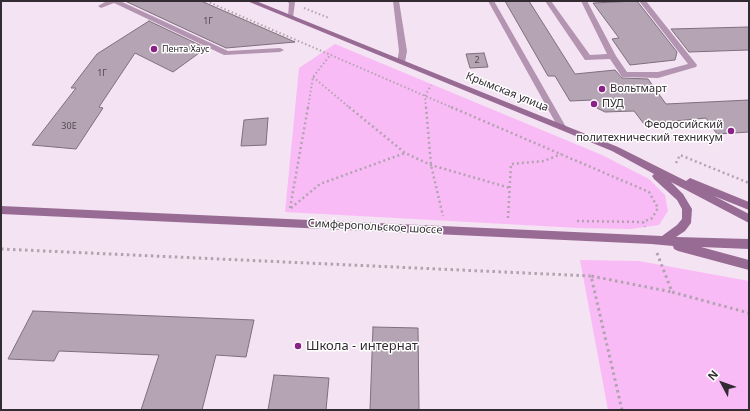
<!DOCTYPE html>
<meta charset="utf-8">
<style>
body{margin:0}
#map{position:relative;width:750px;height:411px;overflow:hidden;background:#f4e3f2;font-family:"Noto Sans",sans-serif}
canvas{display:block}
.frame{position:absolute;inset:0;border:2px solid #322c32;pointer-events:none}
.north{position:absolute;left:702px;top:363px;width:40px;height:40px;-webkit-text-stroke:3px #fff;paint-order:stroke;rotate:311deg;font-size:11px;font-weight:700;line-height:16px;text-align:center;color:#322c32}
.north::after{content:'';display:block;margin:auto;width:14px;height:18px;background:#322c32;clip-path:polygon(50% 0,100% 100%,50% 72%,0 100%)}
</style>
<div id="map">
<canvas width="750" height="411"></canvas>
<div class="frame"></div>
<div class="north">N</div>
</div>
<script>
const context = document.querySelector('canvas').getContext('2d');
context.lineJoin = 'round';
function fill(path, color) { context.fillStyle = color; context.fill(path, 'evenodd'); }
const poly = rows => new Path2D(rows.map(r => 'M' + r).join(''));
function stroke(path, color, width, dash) { context.strokeStyle = color; context.lineWidth = width; context.lineCap = dash ? 'butt' : 'round'; context.setLineDash(dash || []); context.stroke(path); }
function write(font, color, halo, rows, align = 'center') {
  context.font = font + ' "Noto Sans",sans-serif'; context.lineWidth = 3; context.setLineDash([]); context.textBaseline = 'middle'; context.strokeStyle = halo; context.fillStyle = color; for (const [text, x, y, turn = 0] of rows) {
    context.save(); context.translate(x, y); context.rotate((+turn || 0) * Math.PI / 180); context.textAlign = isNaN(turn) ? turn : align; if (halo) context.strokeText(text, 0, 0); context.fillText(text, 0, 0); context.restore();
  }
}
const green = poly([
 [335,44,602,155,649,179,665,195,668,211,659,225,631,229,579,228,285,212,299,68],
 [580,260,639,261,749,281,749,410,608,410]
]);
const building = poly([
 [125,1,201,1,295,42,226,48,125,1],
 [505,1,529,1,575,74,615,70,622,78,648,79,666,104,749,100,749,132,717,134,706,118,644,124,634,111,605,112,597,108,592,100,570,101,555,76,548,76,505,1],
 [637,1,677,52,675,60,630,65,612,39,619,38,593,3,637,1],
 [149,21,206,48,173,72,135,53,99,107,103,108,76,149,32,145,76,88,71,88,97,54,149,21],
 [749,27,749,50,689,52,671,29,749,27],
 [484,53,488,67,470,68,466,54,484,53],
 [268,118,266,145,241,146,244,120,268,118],
 [33,311,254,320,246,357,216,355,202,410,141,410,159,355,59,351,54,361,8,359,33,311],
 [373,327,418,328,419,410,370,410,373,327],
 [274,375,329,378,326,410,268,410,274,375]
]);
const pathFar2 = poly([
 [206,1,453,108],
 [304,8,329,18],
 [313,77,350,108],
 [308,108,313,77,331,54],
 [426,108,425,96,431,85]
]);
const pathFar1 = poly([
 [349,107,405,153,431,165,510,188],
 [426,107,431,165,443,216],
 [451,107,649,192,658,208,652,218,643,222,645,227],
 [676,163,680,155,749,183],
 [290,208,308,107],
 [291,208,320,184,405,153],
 [508,218,511,164,544,161,561,154],
 [577,221,643,222]
]);
const path = poly([
 [1,249,591,276],
 [657,253,672,292,749,313],
 [622,410,591,276,672,292]
]);
const lane = poly([
 [107,1,120,1,228,51,280,48,284,50,280,52,224,55,114,3,101,8,98,6,107,1],
 [286,1,295,2,293,18,288,17,289,3,286,1],
 [488,1,494,1,566,127,565,129,559,129,488,1],
 [545,1,551,1,590,55,607,54,581,1,587,1,616,56,627,72,658,72,688,64,639,1,646,1,697,65,696,67,658,78,622,77,610,59,585,60,545,1]
]);
const street = poly([
 [393,1,399,1,407,51,405,62,401,64,397,62,399,51,393,1]
]);
const secondary = poly([
 [247,1,256,1,618,147,686,181,690,178,749,202,749,210,714,196,749,214,749,223,671,182,683,194,692,209,691,223,685,231,676,237,749,239,749,249,701,247,749,260,749,270,678,251,674,249,673,246,651,244,1,214,1,206,662,236,677,225,682,219,682,209,677,200,654,179,652,176,654,174,612,151,247,1]
]);
const markers = [
 [154,49,4,"#892187"],
 [602,89,4,"#892187"],
 [594,104,4,"#892187"],
 [731,131,4,"#892187"],
 [298,346,4,"#892187"]
];
const numberNames = [
 ["1Г",208,21],
 ["2",477,60],
 ["1Г",102,73],
 ["30Е",69,126]
];
const farPoinames = [
 ["Пента Хаус",162,49]
];
const poiNames = [
 ["Вольтмарт",610,89],
 ["ПУД",602,104],
 ["Феодосийский",723,125,"right"],
 ["политехнический техникум",723,138,"right"]
];
const streetNames = [
 ["Крымская улица",507,92,22],
 ["Симферопольское шоссе",375,227,3]
];
const nearPoinames = [
 ["Школа - интернат",306,346]
];
fill(green, '#f9bbf5');
fill(building, '#b5a5b4');
stroke(building, '#7e6f7d', 1);
stroke(pathFar2, '#b0a3af', 2, [1.5, 2.5]);
stroke(pathFar1, '#b0a3af', 2.5, [2, 3]);
stroke(path, '#b0a3af', 3, [2.5, 3.5]);
fill(lane, '#b394b1');
fill(street, '#b394b1');
fill(secondary, '#986b95');
for (const [x, y, r, color] of markers) { const dot = new Path2D(); dot.arc(x, y, r, 0, 2 * Math.PI); context.fillStyle = color; context.fill(dot); stroke(dot, '#fff', 1.5); }
write('9px', '#534a52', null, numberNames);
write('9px', '#322c32', '#fff', farPoinames, 'left');
write('11px', '#322c32', '#fff', poiNames, 'left');
write('11px', '#322c32', '#fff', streetNames);
write('13px', '#322c32', '#fff', nearPoinames, 'left');
</script>
